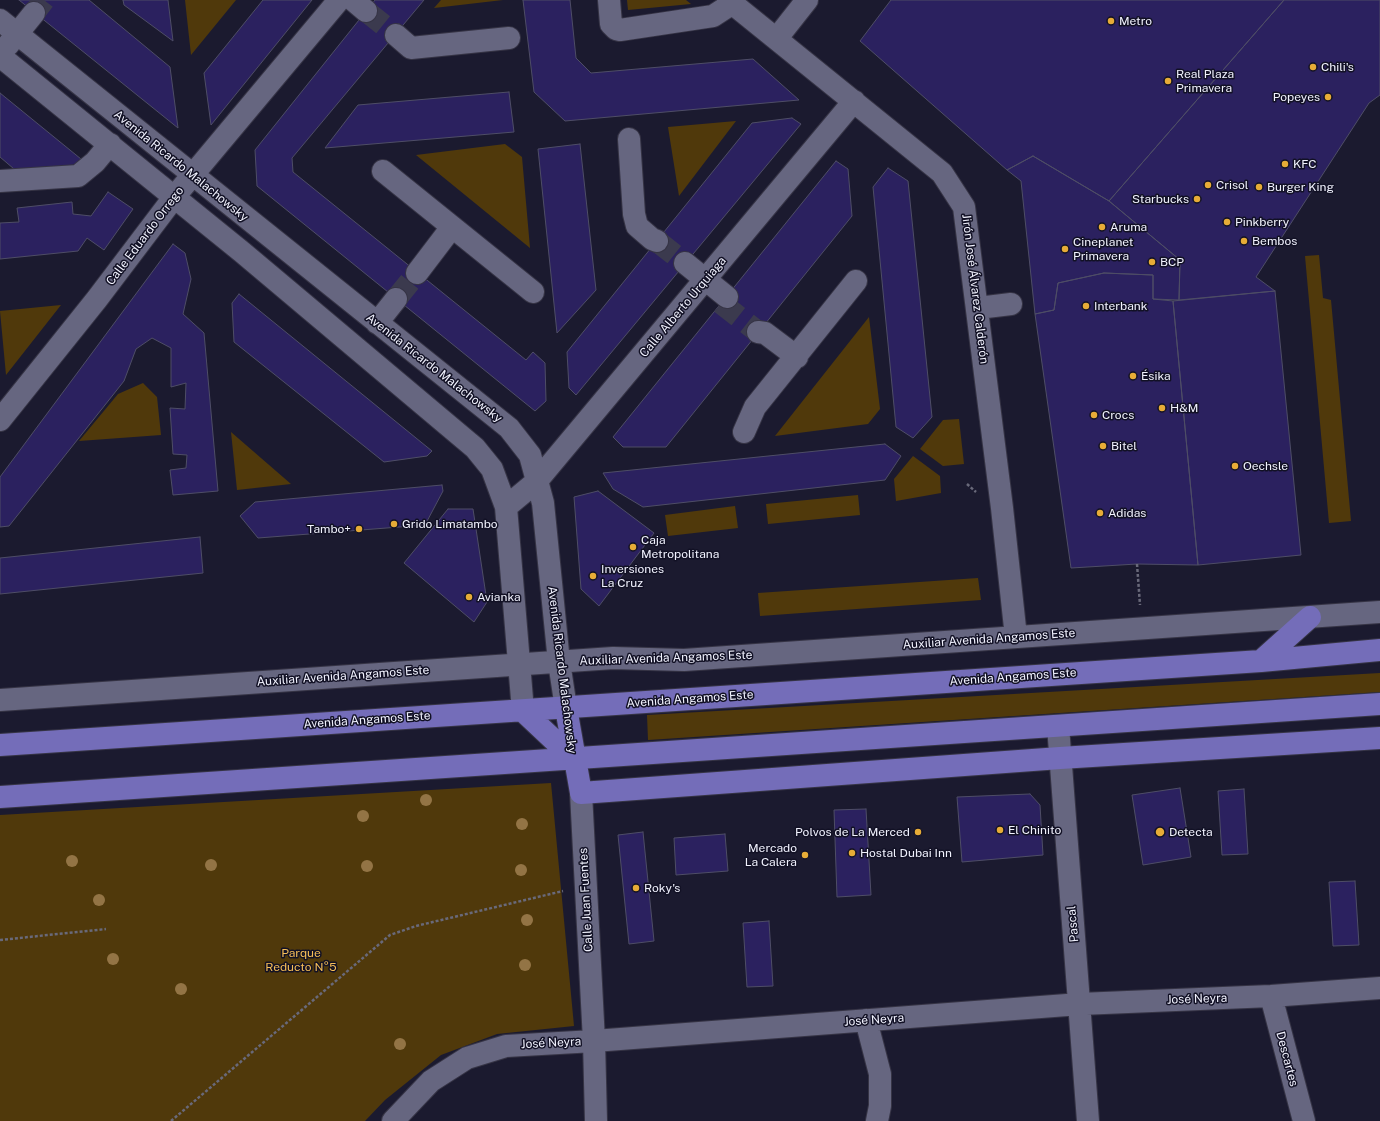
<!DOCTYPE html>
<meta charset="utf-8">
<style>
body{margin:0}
canvas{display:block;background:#1b1a2f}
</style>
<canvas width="1380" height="1121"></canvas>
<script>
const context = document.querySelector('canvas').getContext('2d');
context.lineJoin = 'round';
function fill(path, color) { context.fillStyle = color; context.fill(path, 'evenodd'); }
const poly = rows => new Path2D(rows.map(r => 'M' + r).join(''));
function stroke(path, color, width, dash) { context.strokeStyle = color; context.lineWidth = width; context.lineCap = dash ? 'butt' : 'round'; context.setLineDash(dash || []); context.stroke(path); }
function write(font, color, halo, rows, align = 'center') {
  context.font = font + ' "Public Sans",sans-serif'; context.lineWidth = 3; context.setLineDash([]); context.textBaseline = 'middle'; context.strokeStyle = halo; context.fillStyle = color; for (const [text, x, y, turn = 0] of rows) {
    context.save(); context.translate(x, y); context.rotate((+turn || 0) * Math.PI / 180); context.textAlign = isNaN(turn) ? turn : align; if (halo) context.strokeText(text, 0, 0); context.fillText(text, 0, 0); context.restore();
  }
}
const green = poly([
 [185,0,236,0,191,55],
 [441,0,503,0,434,8],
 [627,0,686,0,691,4,628,10],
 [736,121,679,196,668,127],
 [505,144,522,157,530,248,416,155],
 [1319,255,1323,298,1331,300,1351,521,1329,523,1305,256],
 [61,305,6,375,0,311],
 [869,317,880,409,868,424,775,436],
 [143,383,157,397,161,435,79,441,118,394],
 [959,419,964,464,943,466,920,449,943,420],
 [231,432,291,484,237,490],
 [913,456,940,476,941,493,896,501,894,479],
 [858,495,860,515,768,524,766,504],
 [735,506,738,528,668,536,665,515],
 [978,578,981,600,760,616,758,593],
 [1380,673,1380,692,648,740,647,715],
 [551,783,574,1026,497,1034,441,1055,385,1100,365,1121,0,1121,0,815]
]);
const building = poly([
 [19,0,89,0,170,67,178,128,19,0],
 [123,0,168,0,173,41,124,5,123,0],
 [263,0,312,0,211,125,204,73,263,0],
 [375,0,424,0,292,158,293,172,526,360,533,352,545,363,546,401,535,411,257,186,255,150,375,0],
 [523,0,570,0,576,58,591,73,753,59,799,100,565,121,534,92,523,0],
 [891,0,1284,0,1109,201,1033,156,1007,170,860,41,891,0],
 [1284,0,1380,0,1380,95,1369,103,1256,277,1275,291,1179,300,1180,260,1109,201,1284,0],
 [509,92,514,132,325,148,358,105,509,92],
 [0,93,81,159,72,169,14,169,0,157,0,93],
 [792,118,801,124,576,395,569,388,567,352,752,123,792,118],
 [580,144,596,290,557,333,538,149,580,144],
 [1033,156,1109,201,1180,260,1179,300,1153,299,1153,275,1104,273,1058,283,1054,310,1035,314,1021,181,1007,170,1033,156],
 [836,161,848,169,852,216,666,447,623,447,613,437,836,161],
 [888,168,908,181,932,417,913,438,896,427,873,187,888,168],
 [108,192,133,209,104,250,87,238,78,251,0,259,0,223,19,222,17,208,72,202,73,214,91,216,108,192],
 [173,244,185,253,191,279,183,314,204,333,218,491,173,495,170,470,186,468,187,455,173,454,170,408,185,409,186,383,171,387,171,348,152,338,136,349,124,381,9,526,0,527,0,477,173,244],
 [1104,273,1153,275,1153,299,1173,301,1198,565,1137,564,1071,568,1035,314,1054,310,1058,283,1104,273],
 [1275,291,1301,555,1198,565,1173,301,1275,291],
 [239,294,432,451,427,456,384,462,234,342,232,303,239,294],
 [885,444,901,456,885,480,643,507,613,489,603,473,885,444],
 [442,485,443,491,425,525,258,538,240,516,255,502,442,485],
 [598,491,654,533,599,606,581,589,574,497,598,491],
 [448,509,473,509,487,602,474,622,404,563,448,509],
 [200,537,203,573,0,594,0,558,200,537],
 [1180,788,1191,857,1143,865,1132,795,1180,788],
 [1244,789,1248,854,1222,855,1218,791,1244,789],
 [1030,794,1040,805,1043,855,962,862,957,797,1030,794],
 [866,809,871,895,837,897,834,810,866,809],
 [643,832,654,941,629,944,618,835,643,832],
 [725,834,728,871,676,875,674,838,725,834],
 [1355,881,1359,945,1333,946,1329,882,1355,881],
 [769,921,773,986,747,987,743,923,769,921]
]);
const minorTunnel = poly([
 [366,11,396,35],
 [34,13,44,0],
 [657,241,685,263],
 [396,299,417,273],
 [721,303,758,332]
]);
const path = poly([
 [967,484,976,492],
 [1137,564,1140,605],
 [0,940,106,929],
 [171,1121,390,935,416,926,563,891]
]);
const minor = poly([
 [353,0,366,11],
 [609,0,611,24,616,29,620,30,713,16,733,3],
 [728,0,942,173,964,207,1002,508,1016,637],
 [0,20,509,428,530,455,543,503,559,662,566,708],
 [396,35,411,48,509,38],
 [777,38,807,0],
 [8,45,34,13],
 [0,56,242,252,475,448,492,469,506,507,523,711],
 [629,139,634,214,637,226,652,239,657,241],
 [383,171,533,292],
 [0,181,78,176,95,162,110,144],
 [685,263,727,297],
 [417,273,452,227],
 [978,308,1011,304],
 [377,323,396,299],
 [758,332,765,333,797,357],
 [0,420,97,299,175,196,339,0],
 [744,432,755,407,856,281],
 [506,507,536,482,854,101],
 [0,700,613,658,684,660,1380,612],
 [1058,726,1088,1121],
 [581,793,594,1041,596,1121],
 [1271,996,1304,1121],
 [866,1020,880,1074,880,1106,877,1121],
 [393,1121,431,1081,467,1058,506,1046,594,1041,1080,1004,1271,996,1380,988]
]);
const major = poly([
 [1261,661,1310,617],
 [566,708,581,793,1060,758,1380,738],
 [523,711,574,759],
 [0,745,1261,661,1380,650],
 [0,797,1380,704]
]);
const trees = [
 [426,800],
 [363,816],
 [522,824],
 [72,861],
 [211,865],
 [367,866],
 [521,870],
 [99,900],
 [527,920],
 [113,959],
 [525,965],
 [181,989],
 [400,1044]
];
const markers = [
 [1111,21,4,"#e7ac37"],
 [1313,67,4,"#e7ac37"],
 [1168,81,4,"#e7ac37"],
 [1328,97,4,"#e7ac37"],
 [1285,164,4,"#e7ac37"],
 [1208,185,4,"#e7ac37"],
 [1259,187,4,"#e7ac37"],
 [1197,199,4,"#e7ac37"],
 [1227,222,4,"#e7ac37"],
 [1102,227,4,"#e7ac37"],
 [1244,241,4,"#e7ac37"],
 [1065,249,4,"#e7ac37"],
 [1152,262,4,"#e7ac37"],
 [1086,306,4,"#e7ac37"],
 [1133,376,4,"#e7ac37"],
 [1162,408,4,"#e7ac37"],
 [1094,415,4,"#e7ac37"],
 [1103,446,4,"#e7ac37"],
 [1235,466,4,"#e7ac37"],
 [1100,513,4,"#e7ac37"],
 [394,524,4,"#e7ac37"],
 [359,529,4,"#e7ac37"],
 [633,547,4,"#e7ac37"],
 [593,576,4,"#e7ac37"],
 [469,597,4,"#e7ac37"],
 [1000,830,4,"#e7ac37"],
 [918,832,4,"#e7ac37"],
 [1160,832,5,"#e7ac37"],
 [852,853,4,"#e7ac37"],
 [805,855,4,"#e7ac37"],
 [636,888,4,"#e7ac37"]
];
const poiNames = [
 ["Metro",1119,21],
 ["Chili's",1321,67],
 ["Real Plaza",1176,74],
 ["Primavera",1176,88],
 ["Popeyes",1320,97,"right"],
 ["KFC",1293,164],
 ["Crisol",1216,185],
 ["Burger King",1267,187],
 ["Starbucks",1189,199,"right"],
 ["Pinkberry",1235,222],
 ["Aruma",1110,227],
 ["Bembos",1252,241],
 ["Cineplanet",1073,242],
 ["Primavera",1073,256],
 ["BCP",1160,262],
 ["Interbank",1094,306],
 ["Ésika",1141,376],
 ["H&M",1170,408],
 ["Crocs",1102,415],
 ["Bitel",1111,446],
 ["Oechsle",1243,466],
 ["Adidas",1108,513],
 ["Grido Limatambo",402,524],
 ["Tambo+",351,529,"right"],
 ["Caja",641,540],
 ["Metropolitana",641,554],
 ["Inversiones",601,569],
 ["La Cruz",601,583],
 ["Avianka",477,597],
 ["El Chinito",1008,830],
 ["Polvos de La Merced",910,832,"right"],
 ["Detecta",1169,832],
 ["Mercado",797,848,"right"],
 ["La Calera",797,862,"right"],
 ["Hostal Dubai Inn",860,853],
 ["Roky's",644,888]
];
const streetNames = [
 ["Avenida Ricardo Malachowsky",181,166,39],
 ["Calle Eduardo Orrego",145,236,-53],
 ["Jirón José Álvarez Calderón",975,289,83],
 ["Calle Alberto Urquiaga",683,307,-50],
 ["Avenida Ricardo Malachowsky",434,368,38],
 ["Auxiliar Avenida Angamos Este",989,639,-4],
 ["Auxiliar Avenida Angamos Este",666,658,-2],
 ["Avenida Ricardo Malachowsky",562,670,83],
 ["Auxiliar Avenida Angamos Este",343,676,-4],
 ["Avenida Angamos Este",1013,677,-4],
 ["Avenida Angamos Este",690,699,-4],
 ["Avenida Angamos Este",367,720,-4],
 ["Calle Juan Fuentes",586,900,-93],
 ["Pascal",1073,924,-95],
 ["José Neyra",1197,999,-2],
 ["José Neyra",874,1020,-4],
 ["José Neyra",551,1043,-3],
 ["Descartes",1287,1059,75]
];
const parkNames = [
 ["Parque",301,953],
 ["Reducto N°5",301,967]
];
fill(green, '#50390b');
fill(building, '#2b215f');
stroke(building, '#4e4d66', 1);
stroke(minorTunnel, '#3b3a4e', 22, [22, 11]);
stroke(minor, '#363445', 24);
stroke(major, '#363445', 24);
stroke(path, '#69697a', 2.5, [3, 2]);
stroke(minor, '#666680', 22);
stroke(major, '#746db9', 22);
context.fillStyle = '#937445';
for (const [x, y] of trees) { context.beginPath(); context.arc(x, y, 6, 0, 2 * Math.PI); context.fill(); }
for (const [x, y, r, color] of markers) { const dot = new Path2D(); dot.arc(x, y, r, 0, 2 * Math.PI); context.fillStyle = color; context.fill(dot); stroke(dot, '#121125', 1.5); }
write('12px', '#f1f2fe', '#121125', poiNames, 'left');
write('12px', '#f1f2fe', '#121125', streetNames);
write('12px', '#f6be57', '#121125', parkNames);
</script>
